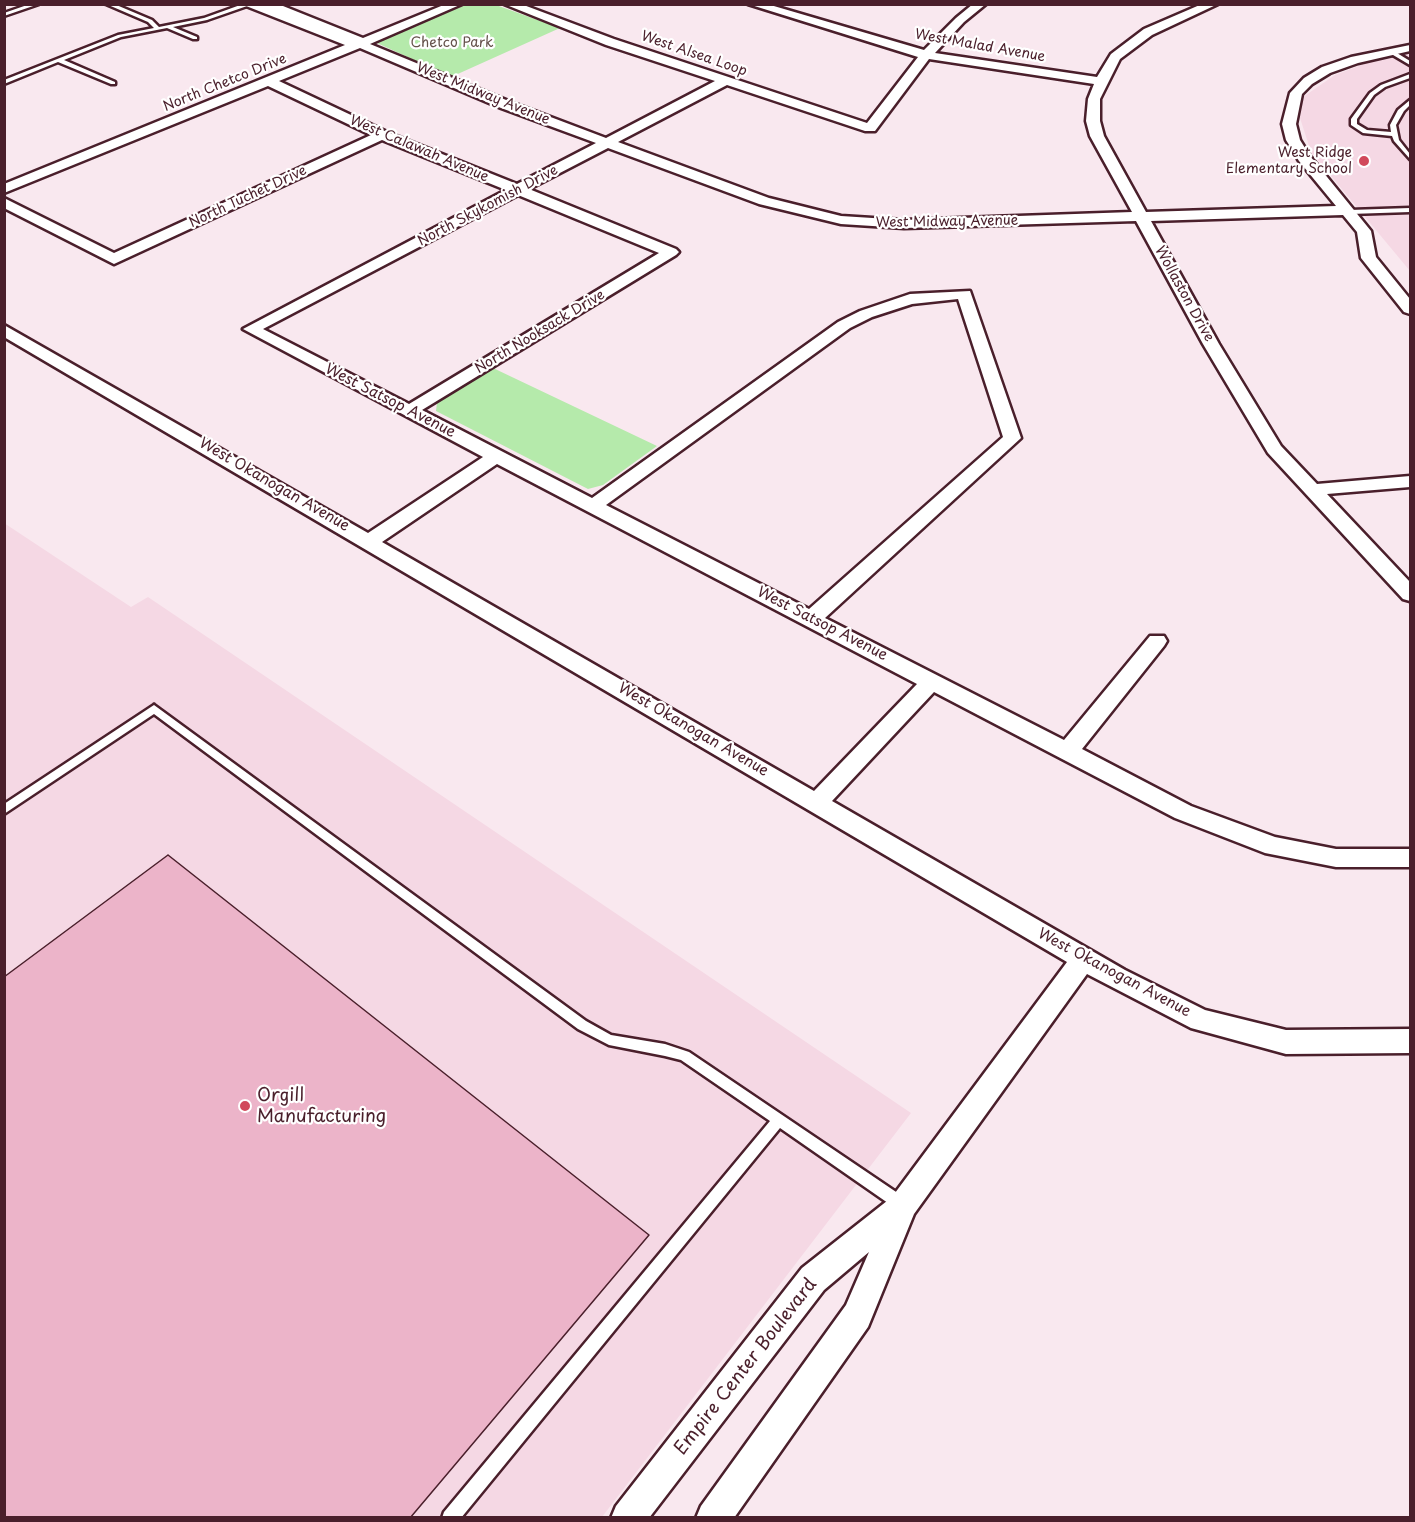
<!DOCTYPE html>
<style>
body{margin:0}
#map{position:relative;width:1415px;height:1522px;overflow:hidden;background:#f9e8ef;font-family:"Playpen Sans",sans-serif}
canvas{display:block}
.frame{position:absolute;inset:0;border:6px solid #4a1f2b;pointer-events:none}
</style>
<div id="map">
<canvas width="1415" height="1522"></canvas>
<div class="frame"></div>
</div>
<script>
const context = document.querySelector('canvas').getContext('2d');
context.lineJoin = 'round';
function fill(path, color) { context.fillStyle = color; context.fill(path, 'evenodd'); }
const poly = rows => new Path2D(rows.map(r => 'M' + r).join(''));
function stroke(path, color, width, dash) { context.strokeStyle = color; context.lineWidth = width; context.lineCap = dash ? 'butt' : 'round'; context.setLineDash(dash || []); context.stroke(path); }
function write(font, color, halo, rows, align = 'center') {
  context.font = font + ' "Playpen Sans",sans-serif'; context.lineWidth = 4.5; context.setLineDash([]); context.textBaseline = 'middle'; context.strokeStyle = halo; context.fillStyle = color; for (const [text, x, y, turn = 0] of rows) {
    context.save(); context.translate(x, y); context.rotate((+turn || 0) * Math.PI / 180); context.textAlign = isNaN(turn) ? turn : align; if (halo) context.strokeText(text, 0, 0); context.fillText(text, 0, 0); context.restore();
  }
}
const built = poly([
 [1410,52,1410,271,1311,152,1300,118,1303,97,1335,75,1383,57],
 [4,523,131,607,148,597,911,1113,602,1517,5,1517]
]);
const green = poly([
 [465,5,496,5,560,28,451,77,377,43,386,37],
 [493,368,657,446,603,485,588,489,436,411,437,403]
]);
const building = poly([
 [168,855,649,1235,410,1518,4,1518,4,977,168,855]
]);
const service = poly([
 [30,4,39,4,4,16,4,13,30,4],
 [106,4,114,4,152,20,159,27,204,18,243,4,250,5,207,20,173,27,197,37,197,39,193,39,167,28,121,37,64,60,115,82,115,84,111,84,58,62,4,84,4,80,118,35,154,28,148,22,106,4],
 [1388,50,1392,50,1410,61,1410,65,1388,52,1388,50],
 [1410,74,1410,78,1385,87,1374,95,1357,119,1357,124,1367,130,1391,132,1390,125,1398,110,1410,100,1410,105,1404,111,1396,125,1399,140,1410,154,1410,159,1394,141,1392,136,1363,133,1351,125,1351,119,1370,93,1381,85,1410,74],
 [1410,208,1410,212,1350,214,1347,212,1350,210,1410,208],
 [154,705,586,1021,611,1035,665,1044,689,1052,908,1200,910,1205,908,1210,903,1211,898,1210,780,1128,461,1518,442,1518,444,1512,770,1121,681,1060,665,1056,609,1045,578,1029,154,714,4,814,4,804,154,705]
]);
const minor = poly([
 [241,4,278,4,363,38,446,4,462,4,370,44,511,102,606,138,715,81,606,45,504,4,521,4,614,39,867,123,918,57,748,4,767,4,924,50,956,18,973,4,986,4,964,22,935,53,1097,77,1111,54,1144,29,1202,4,1218,4,1152,35,1120,59,1100,99,1100,121,1104,136,1146,212,1336,206,1299,161,1286,140,1282,124,1290,93,1304,78,1322,67,1351,57,1410,45,1410,51,1358,63,1330,73,1312,84,1302,94,1296,124,1300,140,1310,156,1371,231,1376,257,1410,299,1410,314,1404,312,1361,258,1357,232,1343,215,1151,221,1219,344,1281,446,1317,484,1410,476,1410,487,1327,494,1410,582,1410,601,1403,599,1268,453,1203,344,1136,221,904,228,841,224,759,204,608,148,529,189,676,249,679,252,676,255,422,410,592,498,838,322,860,311,910,294,970,291,1021,438,825,618,1064,740,1150,636,1164,636,1167,641,1164,646,1082,749,1191,806,1275,837,1336,849,1410,849,1410,867,1336,867,1265,853,1175,818,934,692,832,801,1125,970,1205,1010,1286,1030,1410,1029,1410,1053,1286,1054,1191,1028,1087,974,914,1214,868,1327,734,1518,696,1518,701,1506,846,1305,869,1252,824,1290,649,1518,611,1518,616,1506,802,1268,892,1197,1067,962,4,337,4,325,368,533,483,457,243,329,506,190,382,140,114,264,4,208,4,198,114,253,371,135,268,86,4,193,4,184,345,45,241,4],
 [360,48,501,108,596,143,517,184,387,132,279,81,360,48],
 [929,59,1094,84,1088,99,1086,121,1090,136,1132,212,904,220,841,216,769,198,618,142,727,85,865,131,875,131,929,59],
 [518,195,659,253,409,404,263,329,518,195],
 [958,299,1003,437,809,609,606,505,850,328,872,317,912,304,958,299],
 [497,464,917,684,814,791,382,542,497,464]
]);
const markers = [
 [1364,161,6,"#d1495b"],
 [245,1106,6,"#d1495b"]
];
const farParknames = [
 ["Chetco Park",452,43]
];
const farStreetnames = [
 ["West Malad Avenue",980,46,10],
 ["West Alsea Loop",694,54,19],
 ["North Chetco Drive",225,83,-22],
 ["West Midway Avenue",483,94,22],
 ["West Calawah Avenue",419,149,23],
 ["North Tuchet Drive",248,197,-25],
 ["North Skykomish Drive",488,206,-28],
 ["West Midway Avenue",947,222,-1],
 ["Wollaston Drive",1184,294,61],
 ["North Nooksack Drive",540,332,-31]
];
const farPoinames = [
 ["West Ridge",1352,153],
 ["Elementary School",1352,169]
];
const streetNames = [
 ["West Satsop Avenue",390,401,27],
 ["West Okanogan Avenue",274,485,30],
 ["West Satsop Avenue",822,624,27],
 ["West Okanogan Avenue",693,730,30],
 ["West Okanogan Avenue",1114,973,28]
];
const nearPoinames = [
 ["Orgill",257,1096],
 ["Manufacturing",257,1117]
];
const nearStreetnames = [
 ["Empire Center Boulevard",746,1367,-52]
];
fill(built, '#f5d8e4');
fill(green, '#b5eaab');
fill(building, '#ecb4c9');
stroke(building, '#4a1f2b', 1.5);
stroke(service, '#4a1f2b', 5);
stroke(minor, '#4a1f2b', 5);
fill(service, '#fff');
fill(minor, '#fff');
for (const [x, y, r, color] of markers) { const dot = new Path2D(); dot.arc(x, y, r, 0, 2 * Math.PI); context.fillStyle = color; context.fill(dot); stroke(dot, '#fff', 2); }
write('14px', '#65524b', '#fff', farParknames);
write('14px', '#4a1f2b', '#fff', farStreetnames);
write('14px', '#4a1f2b', '#fff', farPoinames, 'right');
write('15px', '#4a1f2b', '#fff', streetNames);
write('18px', '#4a1f2b', '#fff', nearPoinames, 'left');
write('18px', '#4a1f2b', '#fff', nearStreetnames);
</script>
